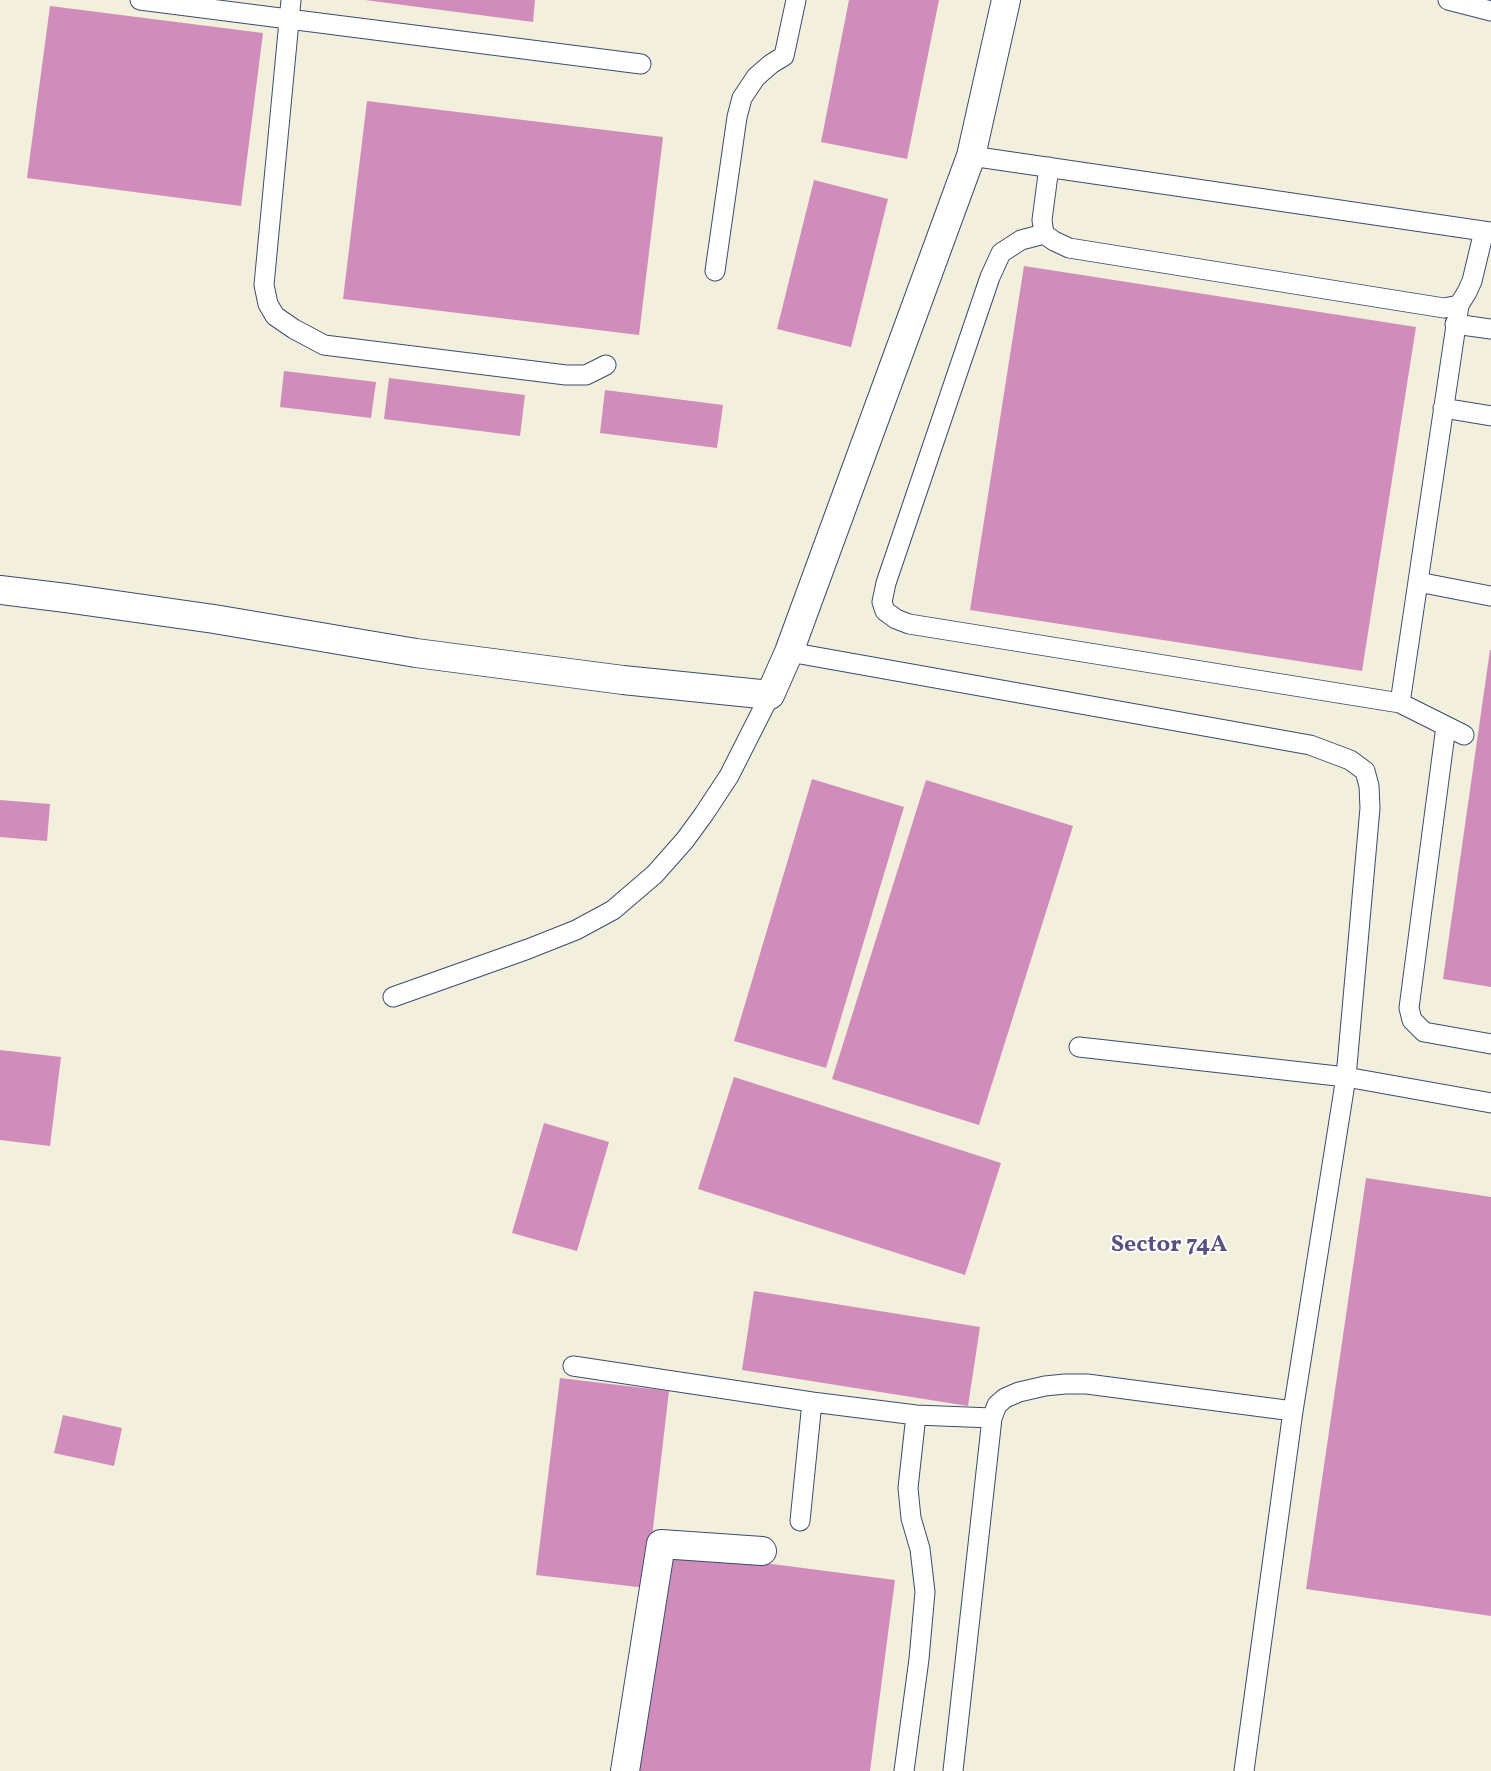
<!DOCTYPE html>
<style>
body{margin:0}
canvas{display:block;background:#f2efdc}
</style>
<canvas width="1491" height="1771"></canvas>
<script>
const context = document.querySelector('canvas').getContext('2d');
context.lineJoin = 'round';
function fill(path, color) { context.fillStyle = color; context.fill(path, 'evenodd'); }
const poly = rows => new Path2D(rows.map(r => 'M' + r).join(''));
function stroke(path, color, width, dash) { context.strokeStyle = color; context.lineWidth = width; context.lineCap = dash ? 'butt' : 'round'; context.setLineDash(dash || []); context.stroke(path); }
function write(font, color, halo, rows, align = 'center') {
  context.font = font + ' Vollkorn,serif'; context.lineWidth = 4; context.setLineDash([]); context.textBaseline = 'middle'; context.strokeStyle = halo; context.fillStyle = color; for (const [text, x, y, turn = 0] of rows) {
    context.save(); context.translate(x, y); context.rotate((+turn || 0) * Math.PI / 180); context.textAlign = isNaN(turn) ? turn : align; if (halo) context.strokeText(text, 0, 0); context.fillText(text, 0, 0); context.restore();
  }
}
const building = poly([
 [365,0,535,0,533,22],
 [849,0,939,0,907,159,821,142],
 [50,6,263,33,241,206,27,178],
 [367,101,663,137,639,335,343,299],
 [814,180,888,199,851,347,777,329],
 [1024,266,1416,327,1362,671,970,610],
 [284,371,376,382,371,418,280,407],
 [389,378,525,395,520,436,384,419],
 [605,390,723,405,717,448,600,433],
 [1490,650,1491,650,1491,987,1443,979],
 [812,779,904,807,826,1068,734,1041],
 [926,780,1073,826,979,1125,832,1079],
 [0,800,50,804,47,841,0,837],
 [0,1050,61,1057,50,1146,0,1140],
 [734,1077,1001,1163,965,1275,698,1189],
 [544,1123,609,1142,577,1251,512,1233],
 [1366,1178,1491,1197,1491,1616,1306,1589],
 [754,1291,980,1327,968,1406,742,1370],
 [560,1378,669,1391,646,1588,536,1575],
 [63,1415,122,1428,114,1466,54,1453],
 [665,1550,895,1580,870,1771,637,1771]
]);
const lane = poly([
 [140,0,641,64],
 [291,0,264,285,268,304,275,316,294,329,324,345,566,375,586,375,606,365],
 [1448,0,1491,11],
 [971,156,1491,232],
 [1049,167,1042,220,1044,234,1054,241,1069,248,1444,308,1459,305,1467,292,1472,281,1484,231],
 [1044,234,1021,240,1001,253,990,277,886,583,882,602,885,611,896,619,909,624,1400,703,1464,735],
 [715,271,737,117,742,98,756,77,771,64,784,56,796,0],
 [1455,324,1491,329],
 [1443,408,1491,416],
 [1418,582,1490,596],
 [789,652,1310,745,1350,760,1365,771,1369,786,1370,808,1346,1077,1293,1411,1244,1771],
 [1400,703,1459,305],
 [1446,726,1409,1008,1412,1020,1424,1032,1491,1044],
 [393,997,528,949,576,930,613,910,655,874,685,840,704,814,729,776,770,695],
 [1079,1047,1346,1077,1491,1103],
 [573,1366,812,1402,916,1415,992,1418],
 [800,1521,812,1402],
 [904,1771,919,1659,925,1592,920,1549,911,1518,908,1488,916,1415],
 [953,1771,992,1418,997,1405,1005,1398,1019,1392,1045,1386,1065,1384,1087,1384,1293,1411]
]);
const street = poly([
 [0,590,66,598,214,619,416,653,623,680,770,695,789,652,971,156,1006,0],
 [625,1771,661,1544,762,1551]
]);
const districtNames = [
 ["Sector 74A",1169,1247]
];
fill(building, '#d08dbb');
stroke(lane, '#3b4c71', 21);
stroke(street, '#3b4c71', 30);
stroke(lane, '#fff', 19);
stroke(street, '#fff', 28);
write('bold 24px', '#5a507f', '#fff', districtNames);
</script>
